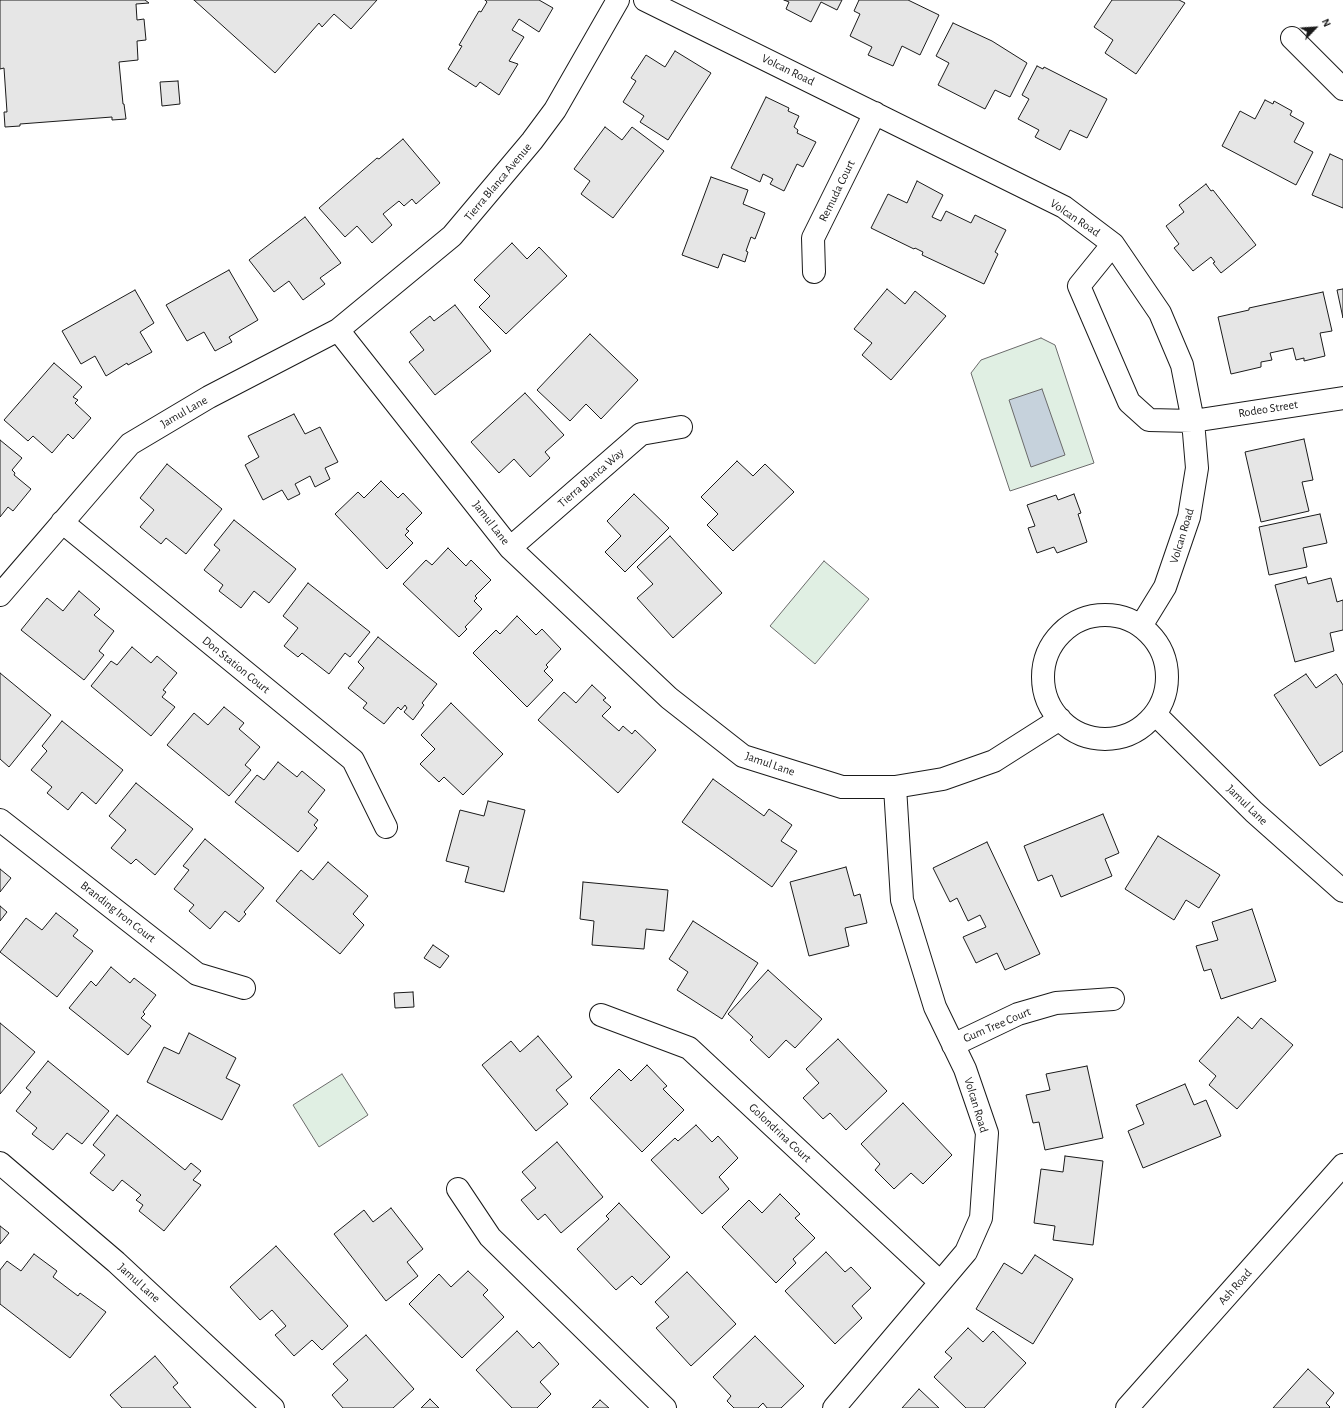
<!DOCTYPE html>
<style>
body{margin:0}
#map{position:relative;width:1343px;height:1408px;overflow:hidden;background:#fff;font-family:"Alegreya Sans",sans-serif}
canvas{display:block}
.north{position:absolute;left:1295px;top:8px;width:40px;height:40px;-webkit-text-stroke:3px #fff;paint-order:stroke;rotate:65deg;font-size:11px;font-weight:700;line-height:16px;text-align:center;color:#1a1a1a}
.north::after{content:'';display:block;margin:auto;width:14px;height:18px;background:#1a1a1a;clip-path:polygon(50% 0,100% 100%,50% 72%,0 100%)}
</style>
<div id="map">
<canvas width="1343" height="1408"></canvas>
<div class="north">N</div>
</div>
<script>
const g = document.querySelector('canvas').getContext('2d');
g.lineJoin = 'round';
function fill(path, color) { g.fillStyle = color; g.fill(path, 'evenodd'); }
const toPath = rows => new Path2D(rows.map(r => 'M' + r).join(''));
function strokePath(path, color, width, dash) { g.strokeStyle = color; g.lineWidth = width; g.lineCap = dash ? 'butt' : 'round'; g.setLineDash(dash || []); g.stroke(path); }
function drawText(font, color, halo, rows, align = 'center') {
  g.font = font + ' "Alegreya Sans",sans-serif'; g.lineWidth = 3; g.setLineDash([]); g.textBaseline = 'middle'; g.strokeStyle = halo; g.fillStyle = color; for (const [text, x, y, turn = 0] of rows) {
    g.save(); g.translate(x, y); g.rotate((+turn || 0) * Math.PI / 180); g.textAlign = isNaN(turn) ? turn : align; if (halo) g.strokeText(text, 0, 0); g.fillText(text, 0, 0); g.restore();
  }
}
const green = toPath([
 [1041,338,1055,345,1094,463,1010,491,971,373,981,360,1041,338],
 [824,561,869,599,815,664,770,626,824,561],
 [342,1074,368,1115,319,1147,293,1105,342,1074]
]);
fill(green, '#e0efe3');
strokePath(green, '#6a6a6a', 1);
const water = toPath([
 [1042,389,1065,455,1031,467,1009,400,1042,389]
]);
fill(water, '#c6d2dc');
strokePath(water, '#6a6a6a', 1);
const building = toPath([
 [0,0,145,0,149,3,136,4,137,20,144,19,146,40,137,41,138,60,119,62,123,104,124,104,126,119,112,120,112,117,20,124,20,126,5,127,4,112,7,112,4,68,0,69,0,0],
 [194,0,377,0,351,29,334,14,322,27,319,23,275,73,194,0],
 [485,0,539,0,553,8,539,32,519,19,512,30,524,37,509,61,518,64,499,95,480,82,476,87,448,69,462,46,459,45,479,11,481,12,487,2,485,0],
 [784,0,842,0,837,10,821,2,811,22,786,9,789,2,784,0],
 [859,0,908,0,939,15,920,55,902,46,893,66,868,55,872,47,850,36,860,14,854,11,859,0],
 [1112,0,1179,0,1185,3,1136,74,1105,53,1113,40,1094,27,1112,0],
 [953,23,992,41,1027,63,1010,97,995,90,985,109,938,85,949,63,936,56,953,23],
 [675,51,711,73,668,140,640,122,644,116,623,102,636,81,631,78,646,55,665,67,675,51],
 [1037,66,1043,69,1044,67,1107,99,1087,138,1070,130,1060,150,1035,137,1039,130,1018,119,1029,99,1022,95,1037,66],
 [178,81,180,104,162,106,160,82,178,81],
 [766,97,789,108,788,111,799,116,794,127,798,130,797,133,816,142,803,167,797,164,784,191,770,184,773,179,763,174,760,182,731,168,766,97],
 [1265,100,1273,104,1274,101,1292,111,1290,115,1304,123,1294,142,1313,152,1296,185,1222,146,1240,111,1255,119,1265,100],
 [605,127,622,140,632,127,664,151,613,218,581,194,590,181,574,169,605,127],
 [403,139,440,183,416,204,412,199,404,206,399,201,383,214,392,225,372,243,357,226,345,237,319,208,377,158,379,159,403,139],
 [1330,154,1343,160,1343,208,1312,195,1330,154],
 [711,177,748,190,743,204,765,213,755,239,751,237,746,251,748,252,745,262,723,254,718,268,682,255,711,177],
 [917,181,943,195,932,217,941,221,946,211,971,223,975,215,1006,230,995,252,998,254,984,284,922,255,923,252,915,248,914,249,871,228,888,194,907,203,917,181],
 [1206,184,1211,191,1213,190,1256,245,1221,273,1213,263,1215,262,1211,257,1193,271,1174,248,1179,244,1166,226,1184,212,1179,205,1206,184],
 [305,217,341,263,320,278,325,284,303,300,289,281,274,292,249,260,305,217],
 [512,243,527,259,539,247,567,276,506,334,479,307,490,296,474,280,512,243],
 [229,270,258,320,229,337,232,342,215,351,204,332,187,341,166,305,229,270],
 [887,289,905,304,915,291,946,316,891,380,862,355,872,343,854,329,887,289],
 [1343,289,1343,318,1337,290,1343,289],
 [135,290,154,323,140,332,152,352,128,365,127,363,106,376,95,356,81,364,62,331,135,290],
 [1323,292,1332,331,1320,333,1325,356,1304,361,1304,358,1296,360,1293,348,1270,353,1272,360,1261,362,1261,367,1231,374,1218,317,1249,310,1249,308,1323,292],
 [455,305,491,351,435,395,409,362,424,350,410,332,430,316,434,321,455,305],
 [590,334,638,380,601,419,586,404,570,421,537,390,590,334],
 [54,363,82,387,73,397,78,400,75,403,91,418,73,439,68,434,52,453,33,436,28,441,4,420,54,363],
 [525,393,564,435,545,452,550,458,530,477,514,459,499,473,471,442,525,393],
 [294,414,305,434,320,427,338,462,325,468,330,479,315,487,310,476,295,484,300,494,288,500,282,490,263,500,245,465,259,457,248,436,294,414],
 [1304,439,1313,480,1302,482,1309,511,1261,522,1245,452,1304,439],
 [0,440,22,458,12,470,15,473,14,475,31,489,13,511,8,507,0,517,0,440],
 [737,461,753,476,765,464,794,492,733,551,707,525,718,514,701,497,737,461],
 [167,464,222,509,186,554,166,538,161,544,140,527,154,510,140,498,167,464],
 [381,481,398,498,403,493,422,513,406,529,409,531,405,535,413,543,387,569,335,514,358,492,364,498,381,481],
 [634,494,669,528,625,572,605,552,621,536,607,521,634,494],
 [1074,494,1081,513,1078,514,1087,542,1057,553,1054,547,1037,553,1028,528,1035,526,1027,505,1056,495,1058,500,1074,494],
 [1320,514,1327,543,1303,548,1307,567,1269,575,1259,527,1320,514],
 [234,520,296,569,269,603,254,591,241,608,219,591,223,585,204,570,220,550,214,545,234,520],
 [670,536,722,593,673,638,637,598,653,584,637,567,670,536],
 [448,548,466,566,471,560,491,580,475,596,477,598,474,601,482,609,465,627,467,629,459,637,403,584,426,560,432,565,448,548],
 [1306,577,1308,584,1331,578,1337,602,1343,600,1343,630,1330,633,1334,651,1295,662,1275,585,1306,577],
 [308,583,370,632,350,657,345,653,329,674,302,653,298,657,284,646,298,628,283,616,308,583],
 [79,591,100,609,94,615,114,631,99,651,104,655,84,680,21,630,47,598,63,611,79,591],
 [517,616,536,635,542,629,561,649,546,665,548,667,544,671,553,680,527,707,473,653,496,630,500,634,517,616],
 [378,637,437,684,422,703,424,705,413,720,404,712,407,708,405,705,401,710,398,707,384,724,363,708,367,703,348,688,364,668,358,662,378,637],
 [132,647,151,663,157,656,177,673,163,690,166,692,162,697,175,707,151,736,91,686,111,661,117,665,132,647],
 [0,673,51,715,9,767,0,759,0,673],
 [1306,674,1316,688,1336,674,1343,685,1343,751,1320,766,1274,695,1306,674],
 [592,685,606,698,603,700,611,707,602,716,619,731,623,726,632,734,635,730,656,750,618,793,538,720,564,692,576,703,592,685],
 [451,703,503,754,463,795,444,777,439,782,420,764,435,749,421,735,451,703],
 [224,707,244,723,239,729,260,747,245,765,251,770,229,796,167,745,194,713,208,725,224,707],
 [62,721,123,770,96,804,82,792,68,810,47,793,52,787,31,770,47,751,42,746,62,721],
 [278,762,297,777,302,771,325,790,308,812,318,820,314,825,317,828,298,852,235,802,257,775,264,780,278,762],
 [713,779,764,816,769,809,792,825,781,841,797,851,772,887,682,822,713,779],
 [136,783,193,829,155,875,136,859,131,864,111,848,126,830,109,816,136,783],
 [488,801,525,810,504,892,465,882,469,867,446,861,460,810,484,816,488,801],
 [1103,814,1119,853,1105,859,1112,876,1061,897,1052,875,1038,881,1024,846,1103,814],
 [1158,836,1220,875,1199,908,1186,900,1174,920,1125,889,1158,836],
 [205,839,264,888,244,912,246,914,239,922,225,911,210,929,189,911,194,905,174,889,189,870,183,866,205,839],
 [987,842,1040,954,1005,970,997,953,976,963,963,937,986,927,980,915,968,921,957,898,950,902,933,868,987,842],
 [328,862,368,896,353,914,364,925,340,954,276,901,301,870,313,880,328,862],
 [846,867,854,896,860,894,867,923,845,928,849,946,809,956,790,882,846,867],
 [0,869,11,878,0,892,0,869],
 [583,882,668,890,664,931,646,929,644,949,592,945,594,921,580,919,583,882],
 [0,906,7,912,0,921,0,906],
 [1252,909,1276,981,1221,999,1211,969,1204,971,1196,946,1218,940,1212,922,1252,909],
 [56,913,78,930,73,936,93,951,57,997,0,952,26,918,42,930,56,913],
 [693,921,758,963,722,1019,677,990,688,972,669,959,693,921],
 [433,945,449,956,440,968,424,958,433,945],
 [111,967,130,983,134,978,156,995,143,1012,145,1014,141,1018,151,1026,128,1055,69,1008,91,981,96,986,111,967],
 [768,970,822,1019,795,1048,786,1040,769,1058,750,1040,753,1037,728,1014,768,970],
 [413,992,414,1007,395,1008,394,993,413,992],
 [1238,1017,1252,1029,1261,1018,1293,1045,1237,1109,1209,1085,1216,1076,1199,1061,1238,1017],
 [0,1023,35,1052,0,1094,0,1023],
 [189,1033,236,1058,226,1078,240,1085,222,1120,147,1082,164,1047,179,1054,189,1033],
 [538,1036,572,1077,556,1090,568,1104,536,1131,482,1065,511,1041,520,1052,538,1036],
 [838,1039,887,1091,846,1130,830,1113,823,1119,803,1098,819,1083,806,1069,838,1039],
 [48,1061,109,1111,82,1144,67,1133,53,1150,32,1134,37,1128,16,1111,31,1092,26,1088,48,1061],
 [647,1065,667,1086,663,1089,684,1110,642,1152,590,1098,619,1069,631,1081,647,1065],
 [1087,1066,1103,1138,1045,1150,1039,1122,1033,1123,1026,1095,1050,1090,1046,1074,1087,1066],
 [1185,1084,1194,1105,1206,1100,1221,1136,1143,1168,1128,1131,1144,1124,1136,1105,1185,1084],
 [903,1103,952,1155,923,1184,911,1173,894,1189,875,1170,880,1164,861,1144,903,1103],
 [117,1115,185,1170,191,1163,201,1171,193,1180,201,1185,164,1231,139,1211,143,1205,136,1200,141,1195,122,1180,113,1191,90,1173,105,1155,93,1145,117,1115],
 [696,1125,712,1142,718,1136,738,1158,719,1177,729,1189,702,1214,651,1160,675,1138,678,1141,696,1125],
 [557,1142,603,1197,561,1233,545,1214,538,1220,521,1200,536,1188,522,1172,557,1142],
 [1065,1156,1103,1161,1093,1245,1053,1240,1055,1226,1034,1223,1041,1169,1063,1172,1065,1156],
 [780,1194,800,1214,795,1218,815,1238,793,1259,796,1263,776,1283,722,1227,749,1200,762,1213,780,1194],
 [619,1203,670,1257,641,1285,632,1276,616,1290,577,1249,609,1219,606,1216,619,1203],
 [391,1208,423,1249,407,1262,418,1276,386,1301,334,1234,364,1210,373,1222,391,1208],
 [0,1226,9,1233,0,1244,0,1226],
 [276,1246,348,1326,322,1350,312,1340,294,1356,275,1335,286,1326,272,1310,260,1320,230,1287,276,1246],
 [826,1252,845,1272,851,1267,871,1288,852,1306,862,1318,835,1344,785,1291,826,1252],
 [34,1254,57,1271,53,1277,78,1296,80,1293,106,1312,70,1358,0,1304,0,1270,7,1261,21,1271,34,1254],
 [1035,1255,1073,1279,1033,1344,976,1309,1004,1263,1022,1274,1035,1255],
 [468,1271,488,1290,483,1295,504,1317,462,1358,409,1304,439,1274,451,1287,468,1271],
 [687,1272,736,1324,691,1366,656,1328,669,1317,655,1302,687,1272],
 [968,1328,983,1342,993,1331,1026,1363,984,1408,966,1408,934,1377,952,1358,945,1352,968,1328],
 [517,1331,533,1348,539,1342,559,1364,540,1382,551,1394,537,1408,512,1408,476,1370,517,1331],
 [366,1335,414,1389,393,1408,343,1408,332,1395,348,1380,333,1364,366,1335],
 [755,1336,804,1386,781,1408,767,1408,763,1403,758,1408,734,1408,727,1401,731,1396,713,1377,755,1336],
 [155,1356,178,1383,173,1387,191,1408,122,1408,110,1395,155,1356],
 [1308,1369,1334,1393,1326,1403,1330,1407,1329,1408,1273,1408,1308,1369],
 [919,1389,939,1408,902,1408,919,1389],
 [430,1399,439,1408,421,1408,430,1399],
 [600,1400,609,1408,592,1408,600,1400]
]);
fill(building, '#e6e6e6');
strokePath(building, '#1a1a1a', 1);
const minor = toPath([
 [645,0,1064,207,1113,244,1160,313,1182,365,1193,421,1197,468,1189,517,1165,587,1141,626],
 [1292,38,1343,89],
 [1113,244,1079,286,1129,402,1149,420,1193,421,1343,398],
 [814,272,813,238,875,113],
 [338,330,452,236,532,141,555,110,618,0],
 [62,522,353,760,386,827],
 [510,548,641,434,681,427],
 [0,595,130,444,209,397,338,330,510,548,669,698,743,756,842,787,895,787,943,779,994,761,1060,719],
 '1043 677a62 62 0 1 1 124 0a62 62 0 1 1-124 0Z',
 [1155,714,1254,812,1343,891],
 [0,820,197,974,244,988],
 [601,1015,689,1048,940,1282],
 [953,1045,1018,1014,1056,1003,1113,999],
 [0,1163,116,1262,273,1408],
 [458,1189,490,1237,665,1408],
 [834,1408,966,1252,981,1218,987,1133,965,1069,935,1007,902,900,895,787]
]);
const major = toPath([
 [1127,1408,1343,1165]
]);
strokePath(minor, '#1a1a1a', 24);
strokePath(major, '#1a1a1a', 24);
strokePath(minor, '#fff', 22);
strokePath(major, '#fff', 22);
drawText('12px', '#1a1a1a', '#fff', [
 ["Volcan Road",788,70,26],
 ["Tierra Blanca Avenue",498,182,-50],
 ["Remuda Court",837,191,-64],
 ["Volcan Road",1075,218,34],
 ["Rodeo Street",1268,409,-9],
 ["Jamul Lane",184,412,-30],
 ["Tierra Blanca Way",591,478,-41],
 ["Jamul Lane",491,523,52],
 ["Volcan Road",1182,536,-73],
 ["Don Station Court",236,665,39],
 ["Jamul Lane",770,764,19],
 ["Jamul Lane",1247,805,44],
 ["Branding Iron Court",118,912,38],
 ["Gum Tree Court",997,1025,-23],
 ["Volcan Road",976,1105,73],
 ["Golondrina Court",780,1133,43],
 ["Jamul Lane",139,1283,42],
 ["Ash Road",1235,1287,-48]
]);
</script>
